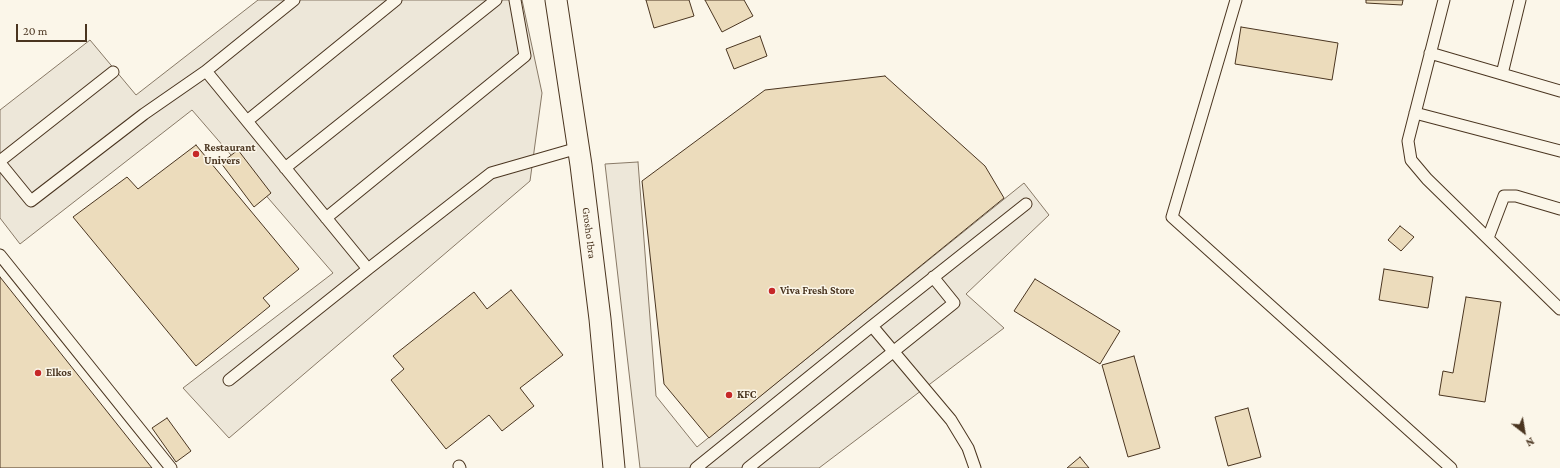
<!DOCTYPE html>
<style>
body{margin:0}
#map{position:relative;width:1560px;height:468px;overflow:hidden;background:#fbf6e9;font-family:"Crimson Pro",serif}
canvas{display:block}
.north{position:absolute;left:1504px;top:412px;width:40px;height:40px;-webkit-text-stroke:3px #fbf6e9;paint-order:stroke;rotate:149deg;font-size:11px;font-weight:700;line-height:16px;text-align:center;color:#4a3520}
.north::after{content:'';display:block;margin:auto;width:14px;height:18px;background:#4a3520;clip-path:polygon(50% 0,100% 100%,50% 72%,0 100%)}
.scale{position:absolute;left:16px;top:24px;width:71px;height:18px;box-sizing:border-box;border:2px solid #4a3520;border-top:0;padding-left:5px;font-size:12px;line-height:14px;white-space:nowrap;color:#4a3520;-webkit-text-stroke:3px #fbf6e9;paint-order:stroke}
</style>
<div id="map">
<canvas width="1560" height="468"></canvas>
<div class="north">N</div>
<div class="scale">20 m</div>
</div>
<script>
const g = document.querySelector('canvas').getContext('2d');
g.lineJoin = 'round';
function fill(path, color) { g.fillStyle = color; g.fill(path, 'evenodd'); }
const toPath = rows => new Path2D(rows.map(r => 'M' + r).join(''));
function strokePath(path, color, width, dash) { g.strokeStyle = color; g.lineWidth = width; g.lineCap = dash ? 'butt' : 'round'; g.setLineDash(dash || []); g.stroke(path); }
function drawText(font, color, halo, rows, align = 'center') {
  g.font = font + ' "Crimson Pro",serif'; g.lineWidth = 3; g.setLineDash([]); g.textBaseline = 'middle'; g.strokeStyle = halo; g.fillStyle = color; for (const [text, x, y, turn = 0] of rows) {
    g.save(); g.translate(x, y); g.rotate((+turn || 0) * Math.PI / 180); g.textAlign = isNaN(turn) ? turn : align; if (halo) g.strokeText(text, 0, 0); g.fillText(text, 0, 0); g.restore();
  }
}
const parking = toPath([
 [258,0,522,0,542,93,530,181,229,438,183,388,333,273,192,110,20,244,0,218,0,110,90,40,136,95,258,0],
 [638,162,656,396,697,447,1024,183,1049,215,966,294,1004,328,819,468,640,468,605,164,638,162]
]);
fill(parking, '#ede7d9');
strokePath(parking, '#887966', 1);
const building = toPath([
 [646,0,689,0,694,16,654,28,646,0],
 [705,0,744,0,753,16,722,32,705,0],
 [1366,0,1403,0,1402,5,1366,3,1366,0],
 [1241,27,1338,43,1332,80,1235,64,1241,27],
 [760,36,767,56,734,69,726,49,760,36],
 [885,76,985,166,1004,198,709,438,664,384,642,181,765,90,885,76],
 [196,145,299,269,263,298,270,306,196,366,73,217,127,177,138,189,196,145],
 [238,150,271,193,254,207,221,163,238,150],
 [1400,226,1414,237,1401,251,1388,240,1400,226],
 [1384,269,1433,277,1428,308,1379,300,1384,269],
 [0,277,152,468,0,468,0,277],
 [1035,279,1120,331,1100,364,1014,311,1035,279],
 [511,290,563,355,520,388,534,406,502,431,489,415,446,449,391,380,404,369,393,356,474,292,487,309,511,290],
 [1466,297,1501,302,1485,402,1439,395,1443,371,1453,373,1466,297],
 [1134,356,1160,448,1128,457,1102,365,1134,356],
 [1248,408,1261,457,1228,466,1215,417,1248,408],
 [167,418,191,451,176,462,152,428,167,418],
 [1080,457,1089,468,1067,468,1080,457]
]);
fill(building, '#ecdcbc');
strokePath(building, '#4a3520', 1);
const lane = toPath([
 [1236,0,1172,217,1451,468],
 [1444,0,1408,141,1411,160,1427,179,1560,309],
 [1430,53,1560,91],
 [206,71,294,0],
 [1502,74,1520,0],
 [1415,113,1560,151],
 [247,121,396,0],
 [0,161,113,72],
 [0,163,31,201,144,114,206,71,368,269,491,173,578,148],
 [285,168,496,0],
 [326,218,525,56,515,0],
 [1488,238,1504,196,1516,196,1560,209],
 [0,255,171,468],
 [872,326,1026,204],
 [229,380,368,269],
 [459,466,460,468],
 [696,468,872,326,951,420,968,448,975,468],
 [748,468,954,303,933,277]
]);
const street = toPath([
 [556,0,581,165,600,319,614,468]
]);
strokePath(lane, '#4a3520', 13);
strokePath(street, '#4a3520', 23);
strokePath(lane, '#fbf6e9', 11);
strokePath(street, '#fbf6e9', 21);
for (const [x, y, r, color] of [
 [196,154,4,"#c62828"],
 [772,291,4,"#c62828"],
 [38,373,4,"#c62828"],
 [729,395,4,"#c62828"]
]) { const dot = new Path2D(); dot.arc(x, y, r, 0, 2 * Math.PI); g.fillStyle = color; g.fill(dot); strokePath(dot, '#fbf6e9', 1.5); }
drawText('bold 11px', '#4a3520', '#fbf6e9', [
 ["Restaurant",204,148],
 ["Univers",204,161],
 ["Viva Fresh Store",780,291],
 ["Elkos",46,373],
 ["KFC",737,395]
], 'left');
drawText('11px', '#4a3520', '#fbf6e9', [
 ["Grosho Ibra",589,233,83]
]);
</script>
